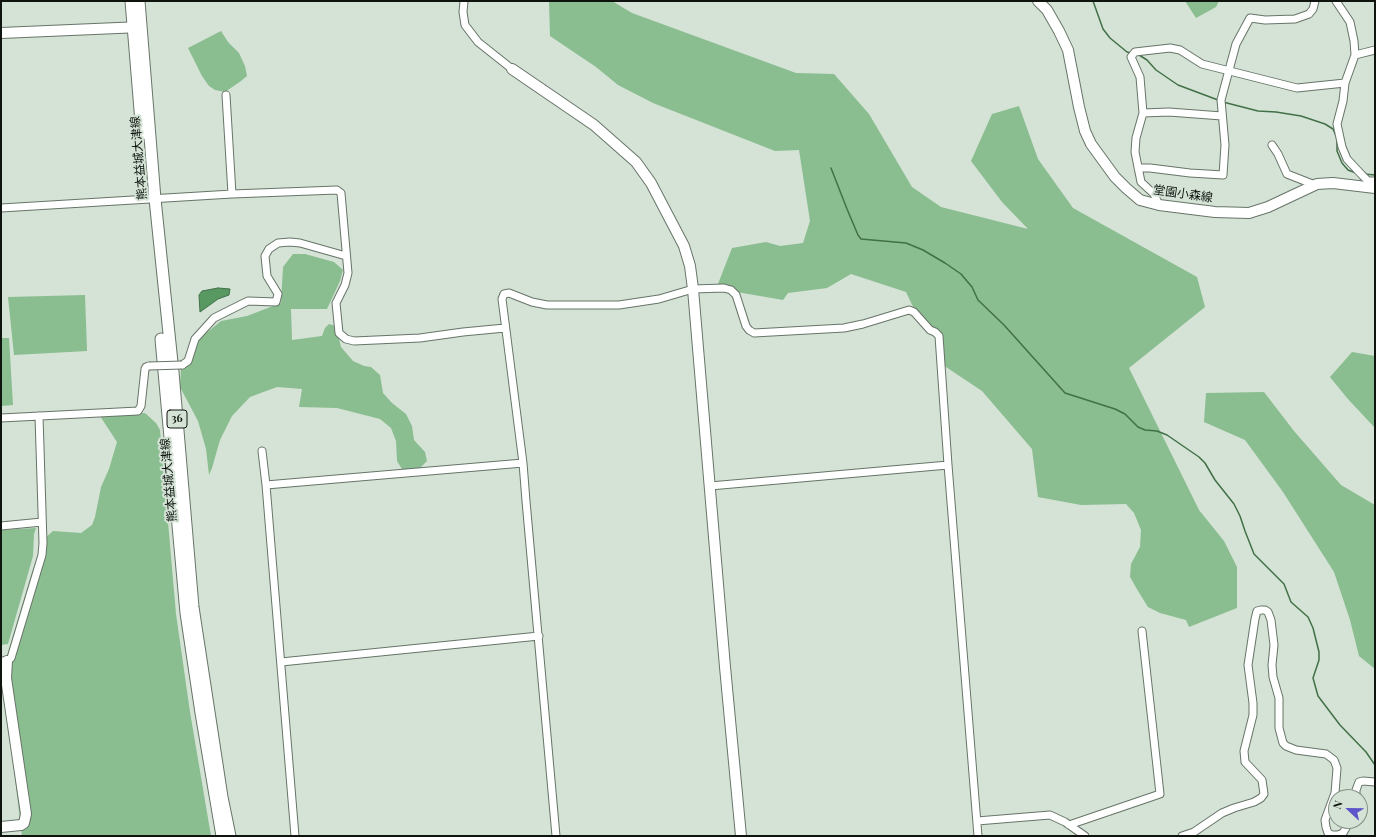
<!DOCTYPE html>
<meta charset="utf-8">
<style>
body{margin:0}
#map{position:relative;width:1376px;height:837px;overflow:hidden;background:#d4e3d5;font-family:"Playfair Display",serif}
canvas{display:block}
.frame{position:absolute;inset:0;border:2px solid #0f140f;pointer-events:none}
.north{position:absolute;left:1328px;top:789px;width:40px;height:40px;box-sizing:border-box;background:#d4e3d5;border:1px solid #859086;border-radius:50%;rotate:292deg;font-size:11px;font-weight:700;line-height:16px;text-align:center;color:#0f140f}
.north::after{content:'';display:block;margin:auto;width:14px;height:18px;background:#5d53cb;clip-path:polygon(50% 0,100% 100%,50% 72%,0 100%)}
</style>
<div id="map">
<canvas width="1376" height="837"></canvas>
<div class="frame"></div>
<div class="north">N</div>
</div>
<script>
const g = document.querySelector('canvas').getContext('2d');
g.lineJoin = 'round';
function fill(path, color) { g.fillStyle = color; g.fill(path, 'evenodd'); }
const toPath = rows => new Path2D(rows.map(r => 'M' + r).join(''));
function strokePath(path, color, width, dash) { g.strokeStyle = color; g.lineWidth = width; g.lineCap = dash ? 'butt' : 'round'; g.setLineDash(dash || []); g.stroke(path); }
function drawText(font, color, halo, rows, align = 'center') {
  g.font = font + ' "Playfair Display","Noto Sans JP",serif'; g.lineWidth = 4; g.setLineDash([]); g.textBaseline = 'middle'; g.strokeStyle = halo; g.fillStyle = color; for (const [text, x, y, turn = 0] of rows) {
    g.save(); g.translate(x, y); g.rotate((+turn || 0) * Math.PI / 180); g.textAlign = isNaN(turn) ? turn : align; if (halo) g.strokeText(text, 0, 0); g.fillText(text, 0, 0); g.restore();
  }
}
fill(toPath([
 [549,1,612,1,632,13,796,73,834,74,869,114,912,187,941,207,1028,229,1002,202,971,161,992,114,1019,106,1038,159,1073,208,1197,277,1205,307,1129,368,1199,510,1224,541,1237,567,1237,608,1189,627,1186,620,1160,613,1148,607,1138,591,1130,577,1131,564,1140,547,1141,530,1134,513,1126,504,1081,505,1038,497,1032,449,982,391,943,365,936,331,915,311,906,292,851,274,827,288,788,293,783,300,737,292,727,286,718,284,732,248,766,242,780,246,803,243,810,221,799,150,775,151,653,103,618,85,596,67,550,36],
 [1185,1,1219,1,1216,7,1196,18],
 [221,31,228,42,239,53,245,66,247,76,241,81,225,92,215,90,209,86,202,76,188,48],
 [293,254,305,254,334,262,343,270,340,281,327,309,291,309,292,340,322,336,325,328,329,324,336,326,341,347,353,361,364,366,371,367,380,375,383,393,392,403,406,414,412,426,414,440,425,452,427,461,419,469,402,469,397,461,396,441,391,428,380,419,337,408,299,407,302,389,277,387,250,397,232,416,220,440,212,468,209,475,206,449,198,421,180,387,181,369,189,365,200,338,221,321,247,316,281,303,283,267],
 [85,295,87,351,14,355,8,297],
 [1,338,9,338,13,405,1,406],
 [1352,352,1375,356,1375,428,1347,398,1330,377],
 [1264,392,1294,431,1341,485,1375,505,1375,669,1359,656,1350,620,1334,572,1283,492,1245,440,1204,422,1206,393],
 [145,413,156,423,160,430,176,614,190,712,211,836,22,836,2,672,32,572,44,539,53,531,81,533,92,525,95,517,101,487,109,469,117,442,100,416],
 [36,528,34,534,33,556,8,644,1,645,1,530]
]), '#8abd8f');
const water = toPath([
 [218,288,230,289,229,295,218,299,200,312,199,295,202,291,218,288]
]);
fill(water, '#589861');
strokePath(water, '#427048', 1);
strokePath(toPath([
 [1093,1,1103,29,1110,38,1127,52,1131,53],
 [1139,55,1147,60,1156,70,1178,85,1218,100],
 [1223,102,1258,111,1276,112,1301,116,1325,124,1333,129,1337,138,1337,151,1342,163,1348,170,1356,173],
 [831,168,847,209,858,235,861,239,906,243,923,250,945,263,961,274,972,287,978,300,1004,325,1065,393,1115,409,1125,414,1138,427,1145,430,1157,431,1167,435,1199,457,1205,463,1215,480,1234,504,1240,516,1245,531,1254,554,1284,584,1291,602,1308,617,1313,628,1319,652,1319,660,1313,678,1318,696,1340,725,1366,752,1375,765],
 [1364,174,1375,175]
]), '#427048', 1.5);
const street = toPath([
 [464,1,463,12,465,25,478,42,512,69],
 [1336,1,1350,22,1354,41,1355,55,1345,83,1343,101,1337,124,1342,147,1347,159,1362,175,1368,181,1375,181],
 [1355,55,1375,50],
 [226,95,232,194],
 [1143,113,1169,112,1222,116],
 [1272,145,1278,154,1287,174,1315,185],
 [1138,168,1150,168,1190,173,1223,175,1225,145,1221,100,1236,44,1250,18,1265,20,1295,19,1309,14,1313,9,1315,1],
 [1159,205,1154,194,1141,182,1135,152,1136,138,1143,113,1140,77,1131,57,1135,52,1170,48,1180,50,1202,64,1297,88,1345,83],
 [1,208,232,194,337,190,341,193,348,273,345,285,336,303,339,333,346,339,354,341,420,338,463,332,505,328],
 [182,365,188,361,195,339,214,318,248,301,276,302,278,294,267,276,265,256,269,249,278,243,290,242,300,243,346,256],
 [1,418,138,411,141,406,145,369,146,367,149,366],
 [262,451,266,485,295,836],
 [266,485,523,463],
 [710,486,948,465],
 [1,526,42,522],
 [1,661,7,661,11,658,42,555,43,543,39,416],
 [281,662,539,636],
 [1356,797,1356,790,1359,782,1363,781,1375,782],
 [977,821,1050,815,1065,822,1085,836],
 [1069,825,1160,794,1142,631],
 [556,836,526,501,523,463,502,299,504,294,509,293,532,302,547,305,619,305,659,299,693,289,724,288,731,290,736,295,746,326,749,330,754,333,844,328,863,324,909,310,914,312,930,330,935,332,939,336,948,465,978,836],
 [1182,836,1194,832,1222,813,1234,808,1254,802,1261,798,1264,794,1262,780,1245,762,1244,751,1253,715,1253,703,1248,665,1255,619,1257,611,1261,610,1265,610,1268,612,1271,620,1274,645,1272,665,1273,677,1279,698,1279,728,1283,743,1286,746,1296,750,1326,754,1334,760,1337,768,1335,793,1325,820,1326,827,1328,833,1332,835,1338,835,1343,833,1350,821]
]);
const secondary = toPath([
 [1038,1,1047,10,1059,31,1068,50,1079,107,1085,131,1091,144,1115,177,1126,188,1140,200,1159,205,1215,212,1249,213,1268,207,1317,184,1333,183,1375,188],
 [1,33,141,27],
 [512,69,594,125,636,162,651,183,684,246,690,266,693,289,725,667,741,836],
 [1,827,21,825,24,823,26,814,6,678,7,661]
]);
const primary = toPath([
 [131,1,142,134],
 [139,1,155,199,173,372,193,607,222,797,230,836],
 [161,339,186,613,201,713,222,836]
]);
strokePath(street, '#677468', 9);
strokePath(secondary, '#677468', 12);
strokePath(primary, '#677468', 13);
strokePath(street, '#fff', 7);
strokePath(secondary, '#fff', 10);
strokePath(primary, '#fff', 11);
const streetBridge = toPath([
 [149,366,182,365]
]);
strokePath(streetBridge, '#677468', 9, []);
strokePath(streetBridge, '#fff', 7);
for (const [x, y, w] of [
 [177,419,20]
]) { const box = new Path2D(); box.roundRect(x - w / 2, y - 9, w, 18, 3); g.fillStyle = '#d4e3d5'; g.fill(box); strokePath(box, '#0f140f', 1); }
drawText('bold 11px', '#0f140f', null, [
 ["36",177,419]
]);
drawText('12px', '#0f140f', '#d4e3d5', [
 ["熊本益城大津線",139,158,-95],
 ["堂園小森線",1183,194,8],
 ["熊本益城大津線",169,480,-95]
]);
</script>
